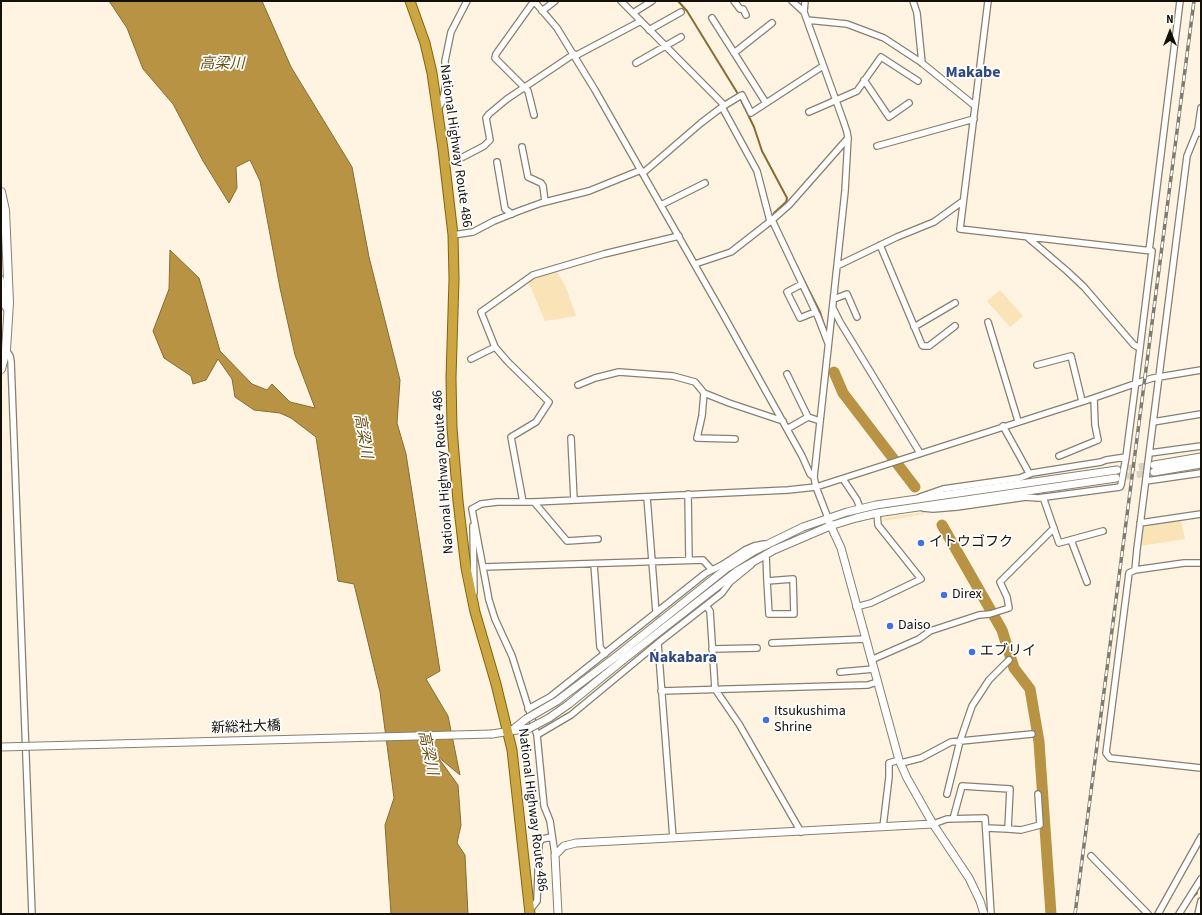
<!DOCTYPE html>
<meta charset="utf-8">
<style>
body{margin:0}
#map{position:relative;width:1202px;height:915px;overflow:hidden;background:#fef4e1;font-family:"Source Sans 3",sans-serif}
canvas{display:block}
.frame{position:absolute;inset:0;border:2px solid #131009;pointer-events:none}
.north{position:absolute;left:1150px;top:12px;width:40px;height:40px;-webkit-text-stroke:3px #fff;paint-order:stroke;rotate:0deg;font-size:11px;font-weight:700;line-height:16px;text-align:center;color:#131009}
.north::after{content:'';display:block;margin:auto;width:14px;height:18px;background:#131009;clip-path:polygon(50% 0,100% 100%,50% 72%,0 100%)}
</style>
<div id="map">
<canvas width="1202" height="915"></canvas>
<div class="frame"></div>
<div class="north">N</div>
</div>
<script>
const g = document.querySelector('canvas').getContext('2d');
g.lineJoin = 'round';
function fill(path, color) { g.fillStyle = color; g.fill(path, 'evenodd'); }
const toPath = rows => new Path2D(rows.map(r => 'M' + r).join(''));
function strokePath(path, color, width, dash) { g.strokeStyle = color; g.lineWidth = width; g.lineCap = dash ? 'butt' : 'round'; g.setLineDash(dash || []); g.stroke(path); }
function drawText(font, color, halo, rows, align = 'center') {
  g.font = font + ' "Source Sans 3","Noto Sans JP",sans-serif'; g.lineWidth = 3.5; g.setLineDash([]); g.textBaseline = 'middle'; g.strokeStyle = halo; g.fillStyle = color; for (const [text, x, y, turn = 0] of rows) {
    g.save(); g.translate(x, y); g.rotate((+turn || 0) * Math.PI / 180); g.textAlign = isNaN(turn) ? turn : align; if (halo) g.strokeText(text, 0, 0); g.fillText(text, 0, 0); g.restore();
  }
}
fill(toPath([
 [555,269,566,287,576,316,545,321,528,281,535,276],
 [1000,290,1023,316,1010,327,987,301],
 [924,512,925,514,884,521,883,518],
 [1181,520,1185,539,1140,546,1143,527]
]), '#fae4b7');
const water = toPath([
 [109,1,262,1,291,67,352,167,369,257,400,380,397,423,406,454,440,671,426,679,448,716,460,775,437,756,458,785,461,825,457,843,465,855,468,914,391,914,385,825,394,798,380,692,354,584,338,581,316,437,291,418,280,413,254,410,235,397,232,379,218,359,206,380,193,384,191,376,164,358,153,331,169,289,170,250,199,278,220,351,252,384,267,390,272,384,290,402,315,408,295,355,280,288,260,181,250,160,236,167,237,188,229,203,203,161,173,104,143,69,127,28,109,1]
]);
fill(water, '#b89343');
strokePath(water, '#866c32', 1);
strokePath(toPath([
 [678,1,687,11,738,94,754,127,762,151,787,198,786,202,774,213,773,216],
 [790,253,820,312,825,328],
 [1193,897,1197,893],
 [1163,911,1175,888]
]), '#866c32', 2);
strokePath(toPath([
 [834,372,843,393,915,487],
 [942,525,1002,630,1014,668,1030,689,1039,742,1051,914]
]), '#b89343', 11);
strokePath(toPath([
 [656,613,658,643]
]), '#dbd2c1', 5.5, [5.5, 3]);
strokePath(toPath([
 [1118,470,1153,465],
 [1116,478,1154,472]
]), '#dbd2c1', 7, [7, 3.5]);
const pedestrian = toPath([
 [1200,134,1201,134]
]);
const minor = toPath([
 [534,1,557,28,595,90,724,316,802,456,810,474,814,477],
 [534,1,496,54,495,58,528,91,534,115],
 [621,1,724,105],
 [734,1,740,9,743,9,746,15],
 [792,1,804,12],
 [805,1,804,12,843,120,847,132,848,138,845,191,837,266,814,477,816,487,828,518],
 [913,1,917,13,922,63],
 [542,11,555,1],
 [633,13,652,1],
 [712,18,766,103],
 [807,20,847,24,884,38,922,63,975,106],
 [649,30,681,12],
 [734,53,772,23],
 [575,56,641,21],
 [636,63,681,37],
 [864,80,889,117,909,103],
 [722,107,757,171,770,221],
 [438,108,441,104,444,94,446,83,445,61,451,32,467,1],
 [1201,108,1198,129,1187,156,1137,549,1135,570,1184,563,1201,563],
 [809,112,857,91,881,57,918,81],
 [877,146,974,119],
 [522,147,528,177,541,183,543,186,545,202],
 [463,157,484,146,490,140,486,118,489,114,507,99,574,54],
 [497,162,505,209,512,214],
 [643,173,701,123,722,107,740,96,742,95,751,113,823,66],
 [661,205,705,183],
 [772,220,818,317,828,343],
 [453,235,473,232,494,221,519,211,541,203,589,191,641,170],
 [1027,237,1067,271,1084,287,1134,345,1140,348],
 [880,245,922,345,923,346,929,346,955,326],
 [1149,251,1180,1],
 [695,264,731,252,772,220,789,205,848,138],
 [837,266,897,237,934,222,963,201],
 [1,279,4,305,9,313],
 [802,284,787,292,800,318,815,312],
 [834,299,847,294,857,317],
 [833,308,840,322,920,453],
 [988,322,1018,421],
 [914,327,955,303],
 [6,350,10,356,11,361,32,914],
 [471,359,495,347],
 [1037,365,1071,356,1082,401],
 [787,374,808,417],
 [578,385,595,378,619,372,673,376,695,382,704,393,729,403,783,421],
 [704,393,702,416,697,438,735,439],
 [1153,422,1201,414],
 [1003,426,1029,473],
 [787,429,808,417,820,421],
 [571,438,574,500],
 [1150,453,1201,446],
 [1059,456,1098,440,1095,425,1094,398],
 [843,479,857,500,860,508],
 [1146,481,1201,473],
 [688,494,689,560],
 [647,497,656,613],
 [920,497,943,489,1020,478,1032,473,1101,462,1106,460,1126,457],
 [1043,497,1059,543,1103,531],
 [523,502,511,437,536,422,549,402,508,362,495,347,481,312,533,275,604,254,679,236],
 [534,502,567,541,598,539],
 [923,508,933,509,957,507,1026,497,1038,498,1120,487,1121,485,1126,457,1136,380,1152,251,960,229,988,1],
 [472,509,481,504,497,502,534,502,788,490,816,487,1094,398,1140,382,1153,378,1201,370],
 [472,509,489,600,495,619,512,656,537,735,544,806,550,821,555,855],
 [1140,523,1201,514],
 [473,526,474,593],
 [1071,540,1087,582],
 [766,554,767,581,769,614,794,614,793,579,767,581],
 [594,564,600,647,605,654],
 [483,567,703,560,712,570],
 [1135,570,1129,573,1106,753,1110,758,1201,768],
 [706,606,710,611,715,689,739,724,801,832],
 [856,607,871,603,921,579,878,525,877,513],
 [658,643,673,838],
 [772,643,865,639],
 [712,649,757,648],
 [871,660,919,639,930,631,979,615,990,614,1009,608,1007,597,1000,582,1054,528],
 [840,672,874,669],
 [661,691,868,685,877,682],
 [528,709,550,697,706,573,722,565,745,550,754,546,764,544],
 [537,735,571,715,658,643,722,593,730,582,751,565],
 [901,763,921,758,951,742,1032,734],
 [947,794,960,741,972,706,989,680,1009,660],
 [953,819,962,786,1010,789,1008,829,986,828],
 [933,824,947,819,985,818,991,914],
 [883,827,889,777,889,763,899,760],
 [1008,829,1021,830,1040,825,1038,794],
 [1091,856,1148,914],
 [530,910,537,901,539,843,542,839,552,837],
 [1158,914,1201,837],
 [1179,914,1201,879],
 [1198,914,1201,901]
]);
const tertiary = toPath([
 [1154,465,1201,457],
 [1154,472,1201,464],
 [829,522,841,548,899,760,907,778,933,824,969,878,980,901,984,914],
 [618,655,727,568,754,551,803,527,847,512,876,505,1117,470],
 [623,660,737,571,774,550,830,526,856,518,877,513,1116,478],
 [511,731,526,719],
 [492,734,530,728],
 [558,914,555,855,564,846,576,843,933,824]
]);
const secondary = toPath([
 [1,192,5,210,9,302,6,350,1,369]
]);
const trunk = toPath([
 [410,1,425,43,432,73,443,149,453,235,454,279,451,378,452,428,458,501,466,568,475,612,496,684,512,750,530,914]
]);
strokePath(pedestrian, '#887f6e', 6);
strokePath(minor, '#887f6e', 8);
strokePath(tertiary, '#887f6e', 9);
strokePath(secondary, '#887f6e', 10);
strokePath(trunk, '#83630f', 11);
strokePath(pedestrian, '#fff', 4);
strokePath(minor, '#fff', 5.5);
strokePath(tertiary, '#fff', 7);
strokePath(secondary, '#fff', 8);
strokePath(trunk, '#cca642', 9);
const rail = toPath([
 [1075,914,1194,1]
]);
strokePath(rail, '#817b6e', 3.5);
strokePath(rail, '#fff', 2, [6]);
const tertiaryBridge = toPath([
 [526,719,557,701,618,655],
 [530,728,549,718,569,704,623,660],
 [1,747,492,734]
]);
strokePath(tertiaryBridge, '#887f6e', 9, []);
strokePath(tertiaryBridge, '#fff', 7);
for (const [x, y, r, color] of [
 [921,543,4,"#4171e2"],
 [944,595,4,"#4171e2"],
 [890,626,4,"#4171e2"],
 [972,652,4,"#4171e2"],
 [766,720,4,"#4171e2"]
]) { const dot = new Path2D(); dot.arc(x, y, r, 0, 2 * Math.PI); g.fillStyle = color; g.fill(dot); strokePath(dot, '#fff', 1.5); }
drawText('14px', '#131009', '#fff', [
 ["National Highway Route 486",455,146,82],
 ["National Highway Route 486",444,472,-94],
 ["新総社大橋",246,728,-2],
 ["National Highway Route 486",532,810,83]
]);
drawText('14px', '#131009', '#fff', [
 ["イトウゴフク",929,543],
 ["Direx",952,595],
 ["Daiso",898,626],
 ["エブリイ",980,652],
 ["Itsukushima",774,712],
 ["Shrine",774,728]
], 'left');
drawText('italic 15px', '#6a5013', '#fff', [
 ["高梁川",222,65],
 ["高梁川",362,436,80],
 ["高梁川",427,753,78]
]);
drawText('bold 16px', '#2d477f', '#fff', [
 ["Makabe",973,73],
 ["Nakabara",683,658]
]);
</script>
